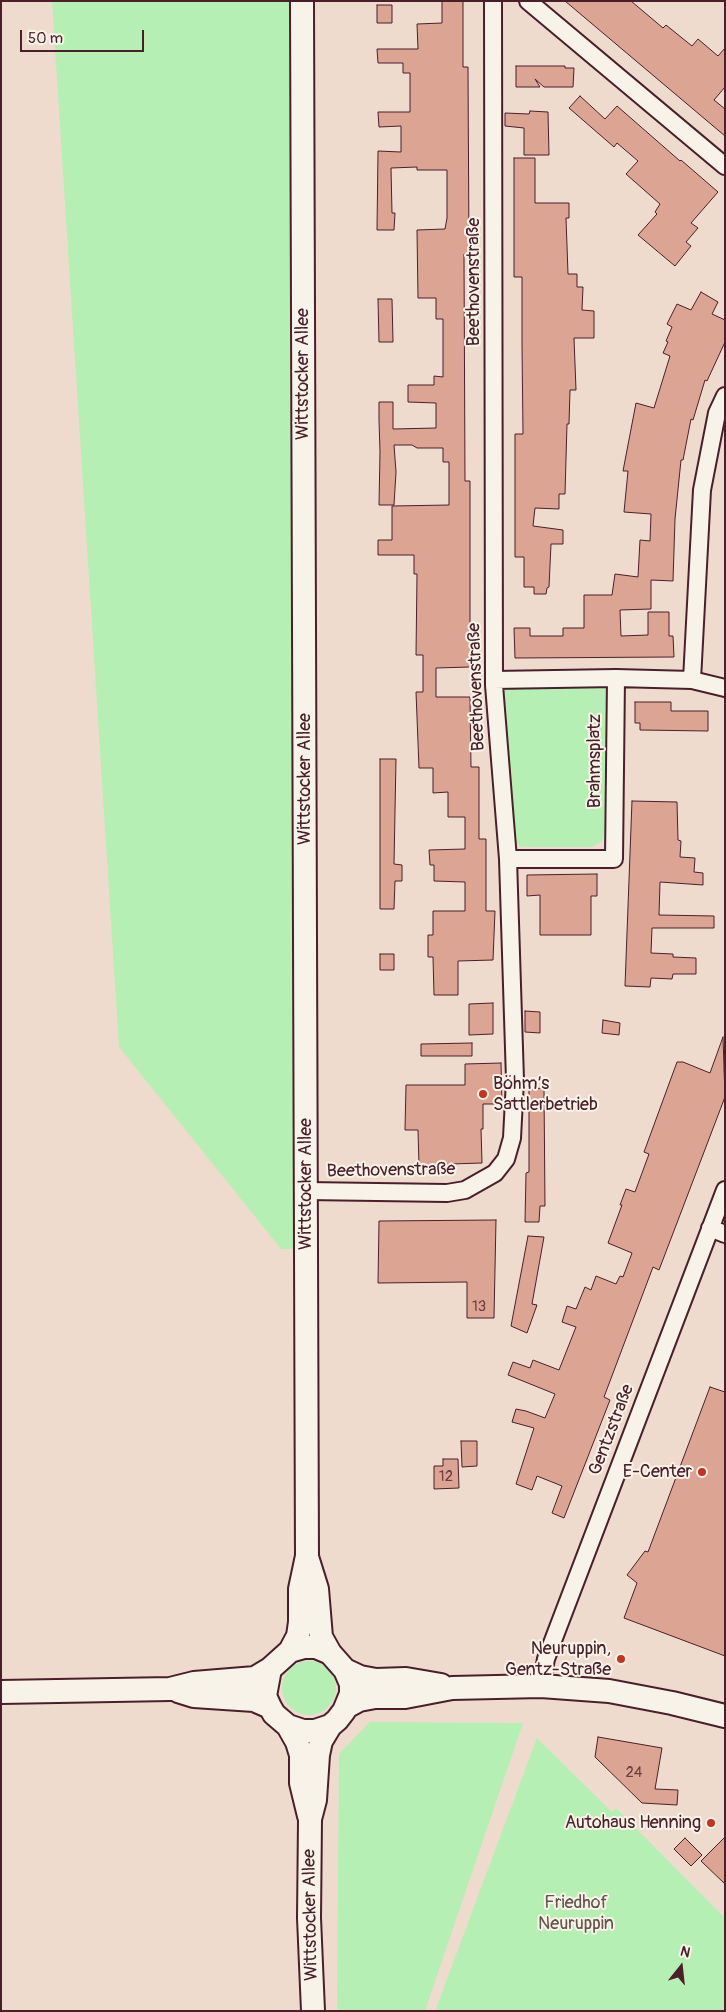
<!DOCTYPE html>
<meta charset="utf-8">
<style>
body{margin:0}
#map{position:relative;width:726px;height:2012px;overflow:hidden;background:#efdbce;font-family:Pangolin,sans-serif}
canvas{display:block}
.frame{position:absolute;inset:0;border:2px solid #4a1f2b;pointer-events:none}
.north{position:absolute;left:656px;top:1942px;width:50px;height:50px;-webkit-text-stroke:4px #f7f3e8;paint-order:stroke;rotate:16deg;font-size:14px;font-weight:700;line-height:20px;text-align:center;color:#4a1f2b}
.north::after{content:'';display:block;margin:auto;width:18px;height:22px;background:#4a1f2b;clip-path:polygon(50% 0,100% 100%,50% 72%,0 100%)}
.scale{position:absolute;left:20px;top:30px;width:124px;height:22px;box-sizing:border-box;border:2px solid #4a1f2b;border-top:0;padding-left:6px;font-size:15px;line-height:18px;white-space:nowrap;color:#4a1f2b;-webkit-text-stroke:4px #f7f3e8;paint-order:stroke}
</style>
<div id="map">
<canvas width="726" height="2012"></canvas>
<div class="frame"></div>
<div class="north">N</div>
<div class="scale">50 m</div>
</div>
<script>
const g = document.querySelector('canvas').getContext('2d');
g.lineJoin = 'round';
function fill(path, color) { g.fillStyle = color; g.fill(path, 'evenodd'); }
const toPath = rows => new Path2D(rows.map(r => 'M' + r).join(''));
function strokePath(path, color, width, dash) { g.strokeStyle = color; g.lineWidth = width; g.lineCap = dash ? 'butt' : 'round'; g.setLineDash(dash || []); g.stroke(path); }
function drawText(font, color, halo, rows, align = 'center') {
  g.font = font + ' Pangolin,sans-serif'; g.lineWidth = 4; g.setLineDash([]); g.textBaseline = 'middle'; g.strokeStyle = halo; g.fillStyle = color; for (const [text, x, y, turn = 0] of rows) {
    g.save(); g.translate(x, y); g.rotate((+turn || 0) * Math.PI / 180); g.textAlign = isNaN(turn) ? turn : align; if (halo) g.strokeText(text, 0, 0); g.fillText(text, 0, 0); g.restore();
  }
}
fill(toPath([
 [52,1,294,1,298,1249,281,1249,119,1047],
 [596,684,605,686,609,694,607,830,602,841,592,847,522,847,517,844,513,839,501,694,504,688],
 '282 1688a27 27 0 1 1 54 0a27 27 0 1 1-54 0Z',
 [370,1722,523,1723,425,2011,337,2011,339,1754],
 [537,1738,612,1812,616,1808,725,1918,725,2011,435,2011]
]), '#b5efb3');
const building = toPath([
 [442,1,463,1,463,67,468,67,469,254,464,254,465,481,470,481,470,667,436,668,436,697,470,697,471,767,479,767,479,839,486,839,486,911,495,911,493,960,458,961,458,995,434,995,433,957,428,957,428,935,433,935,433,911,465,911,465,882,434,881,434,865,430,865,429,850,465,849,465,817,448,817,448,792,433,793,433,768,419,768,416,692,423,692,423,655,416,655,417,574,414,574,414,555,378,555,378,540,392,540,392,506,449,505,449,462,443,462,443,448,417,448,412,445,394,445,396,472,394,505,379,505,380,452,379,420,379,402,393,402,393,429,436,428,436,403,408,402,408,385,434,385,434,376,443,377,443,319,436,319,436,298,418,298,417,230,445,229,447,218,447,170,417,170,417,167,391,168,392,213,395,213,394,230,377,230,378,151,401,152,401,126,379,127,378,112,410,112,410,73,403,73,403,63,378,63,377,49,418,49,417,24,442,23,442,1],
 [565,1,631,1,663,28,666,25,692,46,698,39,718,56,725,48,725,87,714,100,725,109,725,136,565,1],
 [377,5,392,5,392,23,377,23,377,5],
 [516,66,565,66,565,68,574,68,573,87,544,87,535,79,540,87,516,87,516,66],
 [580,96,605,119,617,106,680,161,681,160,718,192,691,223,698,228,686,242,691,246,675,266,638,235,657,214,655,212,660,204,626,174,638,161,617,143,614,147,569,108,580,96],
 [530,111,548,112,549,155,524,155,524,128,505,126,505,113,529,114,530,111],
 [514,158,535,158,535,203,569,203,569,218,566,218,568,274,577,274,577,287,583,287,582,310,594,311,594,338,574,338,576,390,570,390,569,424,567,424,565,494,559,494,559,509,535,508,533,526,563,530,563,544,551,544,549,587,547,588,546,594,534,594,534,587,524,587,524,557,515,557,515,434,523,434,522,346,522,277,514,277,514,158],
 [701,292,718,302,712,314,725,320,725,342,707,381,705,380,693,420,691,419,683,460,681,460,675,519,673,581,651,580,651,609,620,610,621,636,648,635,648,612,669,612,669,636,673,636,674,657,515,658,514,628,530,628,530,636,563,636,563,628,584,628,584,595,612,595,615,574,638,577,640,540,650,541,651,514,624,512,628,471,623,471,636,403,654,408,670,356,663,353,668,342,666,341,672,327,667,324,677,304,691,310,701,292],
 [378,299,392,299,393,342,379,342,378,299],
 [635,702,671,702,671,711,708,711,708,731,640,730,640,723,635,723,635,702],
 [380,759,396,759,394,864,402,865,402,881,395,881,394,909,380,909,380,759],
 [632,801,677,802,678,840,681,841,680,857,695,858,694,872,703,873,703,885,660,882,659,915,714,916,714,928,652,928,651,953,673,954,673,957,696,958,696,974,673,974,672,979,651,978,650,987,625,986,632,801],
 [597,874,597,896,591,896,591,935,540,935,540,895,527,896,527,875,597,874],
 [380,954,394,954,394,970,380,970,380,954],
 [493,1003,493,1034,469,1035,469,1004,493,1003],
 [525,1011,540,1012,540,1033,525,1032,525,1011],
 [603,1020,620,1023,619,1035,602,1033,603,1020],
 [723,1037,725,1097,659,1270,653,1267,604,1397,610,1400,564,1518,552,1513,562,1486,537,1476,532,1490,516,1484,534,1428,512,1422,516,1409,526,1411,545,1418,555,1394,508,1375,513,1362,530,1368,533,1360,559,1370,576,1327,562,1322,567,1306,576,1309,585,1287,591,1290,596,1276,616,1284,620,1276,623,1277,632,1253,608,1243,622,1205,620,1205,626,1189,635,1192,649,1154,644,1152,677,1062,683,1062,710,1073,723,1037],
 [472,1043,472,1056,421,1056,421,1044,472,1043],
 [501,1063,502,1104,483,1104,483,1129,481,1129,482,1163,419,1165,418,1130,405,1130,406,1085,465,1085,465,1064,501,1063],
 [544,1088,545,1206,540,1206,539,1222,525,1222,526,1173,529,1172,529,1089,544,1088],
 [496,1220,494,1318,467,1318,467,1282,378,1283,379,1221,496,1220],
 [528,1236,544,1237,532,1304,537,1305,527,1333,511,1326,528,1236],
 [710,1387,725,1392,725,1656,624,1618,637,1583,627,1575,645,1551,648,1552,710,1387],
 [461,1441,477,1441,477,1466,462,1467,461,1441],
 [443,1459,458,1459,459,1488,434,1489,434,1466,443,1466,443,1459],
 [598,1737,662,1748,655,1789,678,1790,677,1805,642,1803,595,1757,598,1737],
 [725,1837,725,1884,701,1861,725,1837],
 [685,1838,702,1855,691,1866,674,1849,685,1838]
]);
fill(building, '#dba493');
strokePath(building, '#4a1f2b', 1);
const street = toPath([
 [528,1,725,166],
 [616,678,692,680,725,688],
 [494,680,616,678,614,859,508,859],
 [692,680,702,490,717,413,725,396],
 [306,1191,447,1193,465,1190,495,1173,506,1159,512,1138,515,1080,508,859,494,685,493,1],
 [710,1228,725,1234],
 [541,1686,546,1659,725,1190]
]);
const secondary = toPath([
 [307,1557,317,1589,321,1637,330,1653],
 [290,1651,298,1636,300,1622,300,1589,307,1556,302,1],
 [345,1670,351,1684,351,1694,344,1711,337,1720,330,1726,315,1731,303,1731,288,1726,274,1714,270,1707,265,1696,270,1669,290,1651,304,1647,316,1647,330,1653,345,1670,360,1677,376,1680,406,1679,441,1685],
 [178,1691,194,1696,254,1700,270,1707],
 [1,1692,170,1689,194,1683,255,1678,270,1669],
 [346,1707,359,1700,375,1697,405,1697,452,1688,541,1686,609,1691,672,1703,725,1716],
 [288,1726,297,1742,301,1755,301,1783,309,1816],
 [313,2011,309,1918,310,1819,315,1800,318,1755,321,1741,330,1726]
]);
strokePath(street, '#4a1f2b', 20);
strokePath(secondary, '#4a1f2b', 26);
strokePath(street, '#f7f3e8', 16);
strokePath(secondary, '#f7f3e8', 22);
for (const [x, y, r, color] of [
 [483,1094,5,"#c8321e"],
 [702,1472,5,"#c8321e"],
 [621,1659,5,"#c8321e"],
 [711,1823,5,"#c8321e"]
]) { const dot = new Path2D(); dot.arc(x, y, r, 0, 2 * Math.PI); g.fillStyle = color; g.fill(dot); strokePath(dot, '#f7f3e8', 2); }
drawText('15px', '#6e4045', null, [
 ["13",479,1307],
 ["12",446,1477],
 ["24",634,1773]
]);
drawText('18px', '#4a1f2b', '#f7f3e8', [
 ["Beethovenstraße",474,282,-90],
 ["Wittstocker Allee",303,374,-90],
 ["Beethovenstraße",477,687,-92],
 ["Brahmsplatz",595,761,-90],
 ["Wittstocker Allee",305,779,-90],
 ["Beethovenstraße",391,1171,-1],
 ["Wittstocker Allee",306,1184,-90],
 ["Gentzstraße",612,1430,-69],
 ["Wittstocker Allee",311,1915,-91]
]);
drawText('18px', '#4a1f2b', '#f7f3e8', [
 ["Böhm’s",493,1084,"left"],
 ["Sattlerbetrieb",493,1105,"left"],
 ["E-Center",692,1472],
 ["Neuruppin,",611,1649],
 ["Gentz-Straße",611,1670],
 ["Autohaus Henning",701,1823]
], 'right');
drawText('18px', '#65534d', '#f7f3e8', [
 ["Friedhof",576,1903],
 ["Neuruppin",576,1924]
]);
</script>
